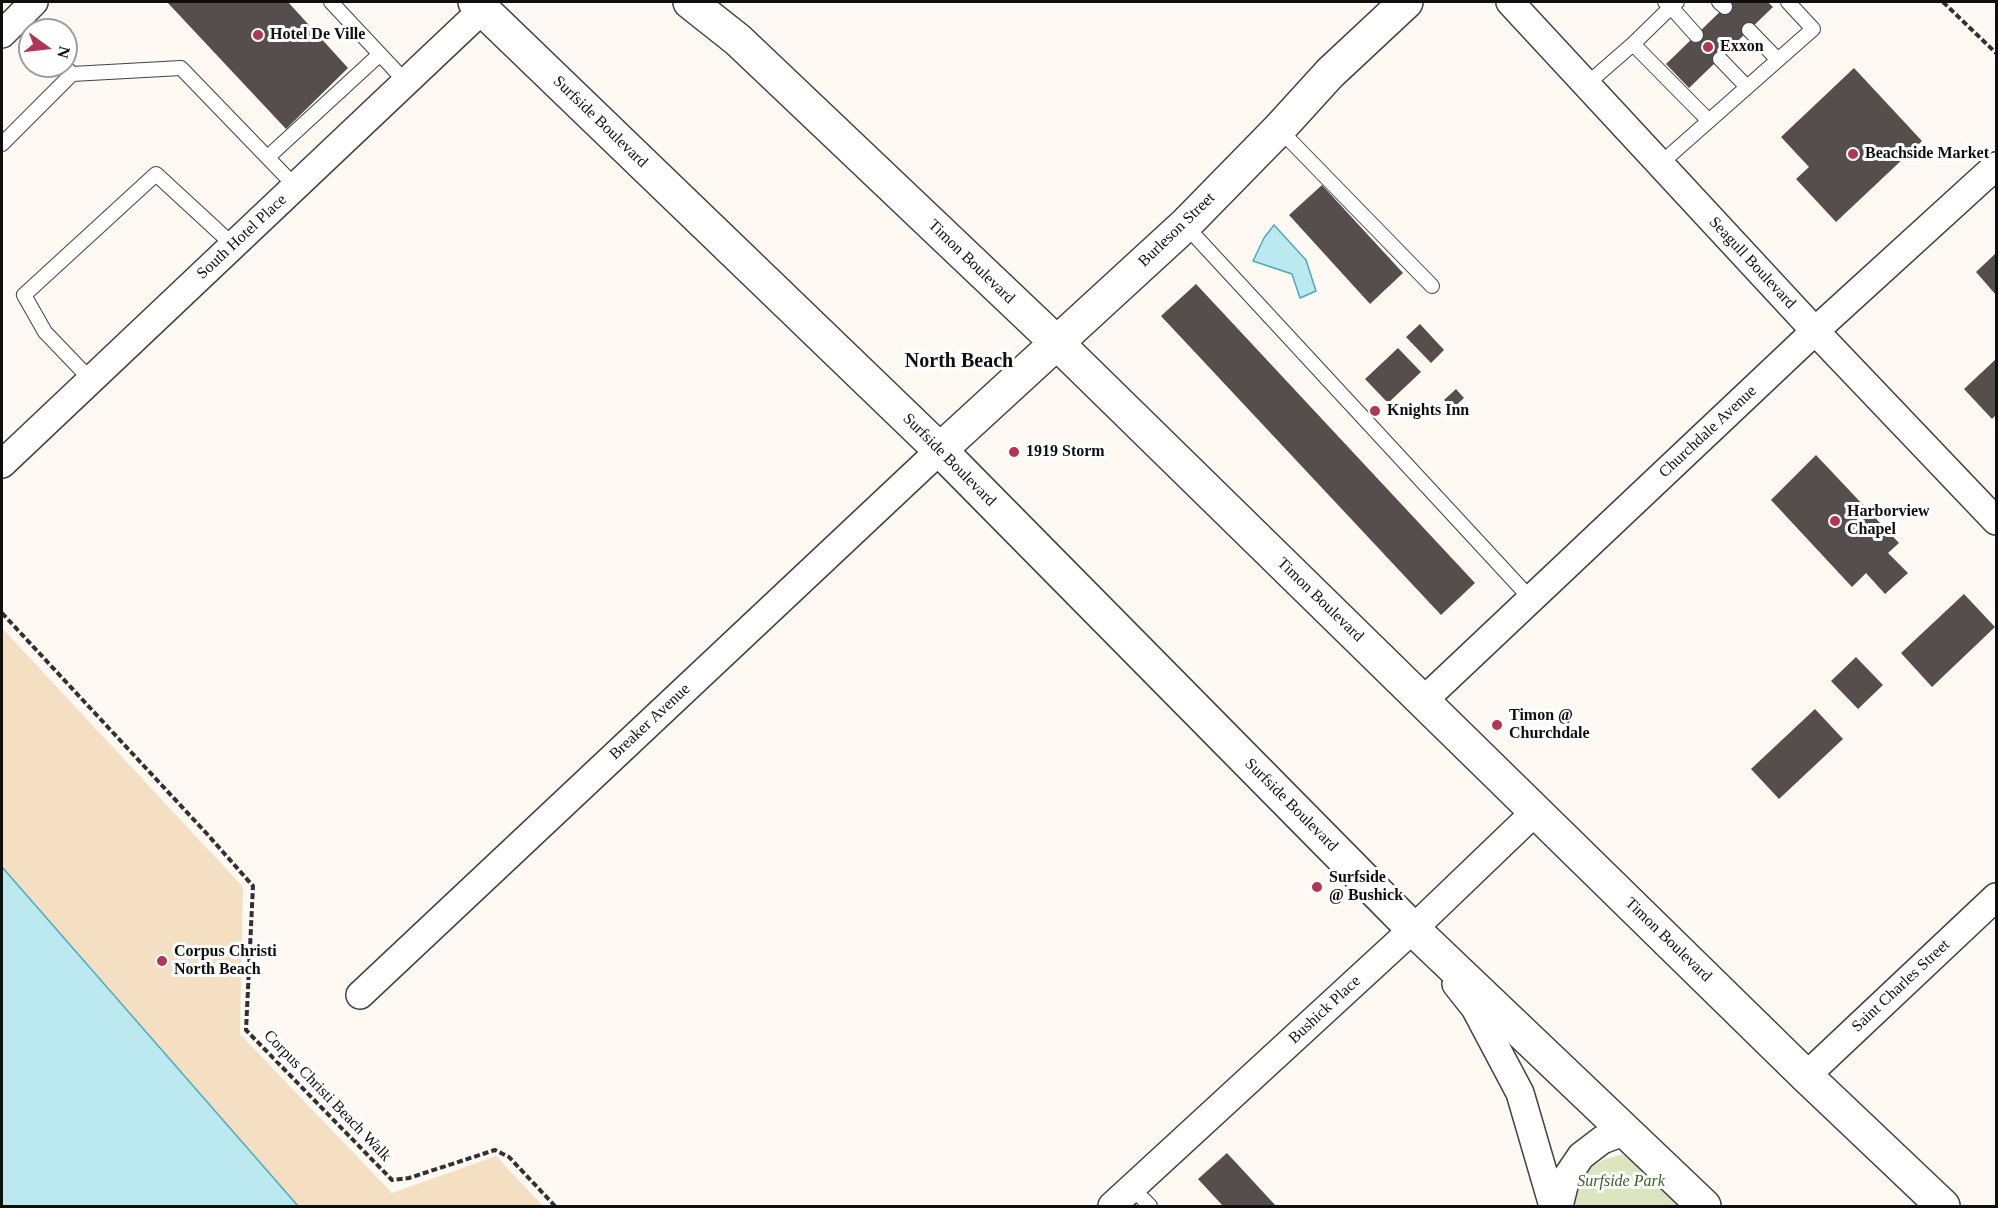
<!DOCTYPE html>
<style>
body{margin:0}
#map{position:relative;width:1998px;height:1208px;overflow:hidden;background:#fef9f2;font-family:Georgia,serif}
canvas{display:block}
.frame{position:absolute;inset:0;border:3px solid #0f0f0f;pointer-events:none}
.north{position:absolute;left:18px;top:18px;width:60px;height:60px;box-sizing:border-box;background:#fff;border:2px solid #9f9f9f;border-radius:50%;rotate:105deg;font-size:16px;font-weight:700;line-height:24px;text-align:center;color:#0f0f0f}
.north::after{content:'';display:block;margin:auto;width:21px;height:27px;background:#b13556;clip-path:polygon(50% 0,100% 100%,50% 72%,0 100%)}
</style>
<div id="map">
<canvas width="1998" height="1208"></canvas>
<div class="frame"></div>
<div class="north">N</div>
</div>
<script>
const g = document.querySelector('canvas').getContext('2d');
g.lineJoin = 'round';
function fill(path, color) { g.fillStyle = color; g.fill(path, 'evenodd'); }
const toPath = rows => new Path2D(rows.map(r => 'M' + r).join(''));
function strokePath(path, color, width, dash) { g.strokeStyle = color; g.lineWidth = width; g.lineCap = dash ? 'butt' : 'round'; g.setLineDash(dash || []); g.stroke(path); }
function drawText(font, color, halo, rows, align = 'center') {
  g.font = font + ' Georgia,serif'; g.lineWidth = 6; g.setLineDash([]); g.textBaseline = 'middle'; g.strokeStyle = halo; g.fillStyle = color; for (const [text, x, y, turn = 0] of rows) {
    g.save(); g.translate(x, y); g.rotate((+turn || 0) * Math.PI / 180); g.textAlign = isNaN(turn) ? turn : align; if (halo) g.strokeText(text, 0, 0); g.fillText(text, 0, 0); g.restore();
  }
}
fill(toPath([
 [1621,1155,1637,1158,1687,1206,1575,1206,1575,1196,1581,1180,1591,1167,1605,1159]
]), '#dbe5bf');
fill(toPath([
 [2,628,243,887,240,1034,392,1193,496,1156,543,1206,298,1206,2,867]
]), '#f5dfc3');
const water = toPath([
 [1274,225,1306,260,1316,291,1300,298,1292,274,1253,261,1264,238,1274,225],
 [2,867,298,1206,2,1206,2,867]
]);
fill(water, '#bce8f0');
strokePath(water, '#4aaabf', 1.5);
fill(toPath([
 [167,2,288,2,348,68,286,129],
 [1730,2,1768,2,1773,7,1689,88,1666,64],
 [1854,68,1922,141,1836,222,1796,179,1809,167,1781,137],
 [1322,185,1403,273,1370,304,1289,215],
 [1996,253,1996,295,1976,272],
 [1196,284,1475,583,1441,615,1161,316],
 [1420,324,1444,350,1431,363,1406,337],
 [1398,348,1421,372,1388,403,1365,379],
 [1996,359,1996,415,1992,419,1964,389],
 [1456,389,1464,398,1452,409,1444,400],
 [1816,455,1899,543,1888,553,1908,573,1885,594,1866,573,1852,587,1771,500],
 [1964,594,1995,627,1932,687,1901,653],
 [1856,657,1883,685,1858,709,1831,681],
 [1815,709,1843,739,1779,799,1751,769],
 [1227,1153,1276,1206,1223,1206,1198,1179]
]), '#564e4c');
const service = toPath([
 [331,2,406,82],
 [1677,2,1671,7,1696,35],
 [1719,2,1725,7],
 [1749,30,1778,60],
 [1633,44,1709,121],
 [1720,59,1747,87],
 [72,74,181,68,295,186],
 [1587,84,1633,44,1671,7,1665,2],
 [1279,129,1432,286],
 [2,144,72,74,64,66],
 [268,157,380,54],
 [1660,164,1813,29,1788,2],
 [1185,225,1531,599],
 [91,380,45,332,24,295,156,174,233,245],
 [1132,1188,1150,1206]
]);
const minor = toPath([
 [1510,2,1815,331,1996,521],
 [2,34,34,2],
 [2,464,483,9],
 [1423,701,1815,331,1996,166],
 [1456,984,1475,1008,1520,1093,1553,1206],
 [360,995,940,450],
 [1806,1076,1996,897],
 [1112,1206,1413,929,1536,811],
 [1559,1206,1566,1178,1581,1156,1602,1140,1626,1131]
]);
const tertiary = toPath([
 [475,2,940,450,1413,929,1704,1206],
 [690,2,738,40,1056,342,1806,1076,1943,1206],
 [940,450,1185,225,1279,129,1330,73,1406,2]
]);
strokePath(service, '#424242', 16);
strokePath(minor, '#424242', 30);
strokePath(tertiary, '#424242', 36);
strokePath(toPath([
 [1943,2,1996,53],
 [2,613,208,835,253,886,246,1030,392,1180,409,1178,495,1150,509,1157,555,1206]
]), '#313131', 4, [6, 3]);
strokePath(service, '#fff', 14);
strokePath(minor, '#fff', 27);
strokePath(tertiary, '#fff', 33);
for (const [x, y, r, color] of [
 [258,35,6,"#b13556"],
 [1708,47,6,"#b13556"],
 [1853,154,6,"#b13556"],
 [1375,411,6,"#b13556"],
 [1014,452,6,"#b13556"],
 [1835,521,6,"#b13556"],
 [1497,725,6,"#b13556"],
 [1317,887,6,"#b13556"],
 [162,961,6,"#b13556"]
]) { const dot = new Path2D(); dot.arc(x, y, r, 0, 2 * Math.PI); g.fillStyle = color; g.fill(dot); strokePath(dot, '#fff', 2); }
drawText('bold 16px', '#0f0f0f', '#fff', [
 ["Hotel De Ville",270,35],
 ["Exxon",1720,47],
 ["Beachside Market",1865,154],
 ["Knights Inn",1387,411],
 ["1919 Storm",1026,452],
 ["Harborview",1847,512],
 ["Chapel",1847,530],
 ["Timon @",1509,716],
 ["Churchdale",1509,734],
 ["Surfside",1329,878],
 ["@ Bushick",1329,896],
 ["Corpus Christi",174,952],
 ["North Beach",174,970]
], 'left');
drawText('16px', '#0f0f0f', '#fff', [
 ["Surfside Boulevard",600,122,44],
 ["Burleson Street",1177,230,-44],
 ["South Hotel Place",242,237,-43],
 ["Timon Boulevard",971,262,44],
 ["Seagull Boulevard",1752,263,47],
 ["Churchdale Avenue",1708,432,-43],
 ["Surfside Boulevard",949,460,45],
 ["Timon Boulevard",1320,600,44],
 ["Breaker Avenue",650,722,-43],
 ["Surfside Boulevard",1291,805,45],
 ["Timon Boulevard",1668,940,44],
 ["Saint Charles Street",1901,986,-43],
 ["Bushick Place",1325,1010,-43],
 ["Corpus Christi Beach Walk",327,1096,46]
]);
drawText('italic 16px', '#3f6026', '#fff', [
 ["Surfside Park",1621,1182]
]);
drawText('bold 20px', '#0f0f0f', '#fff', [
 ["North Beach",959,362]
]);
</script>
